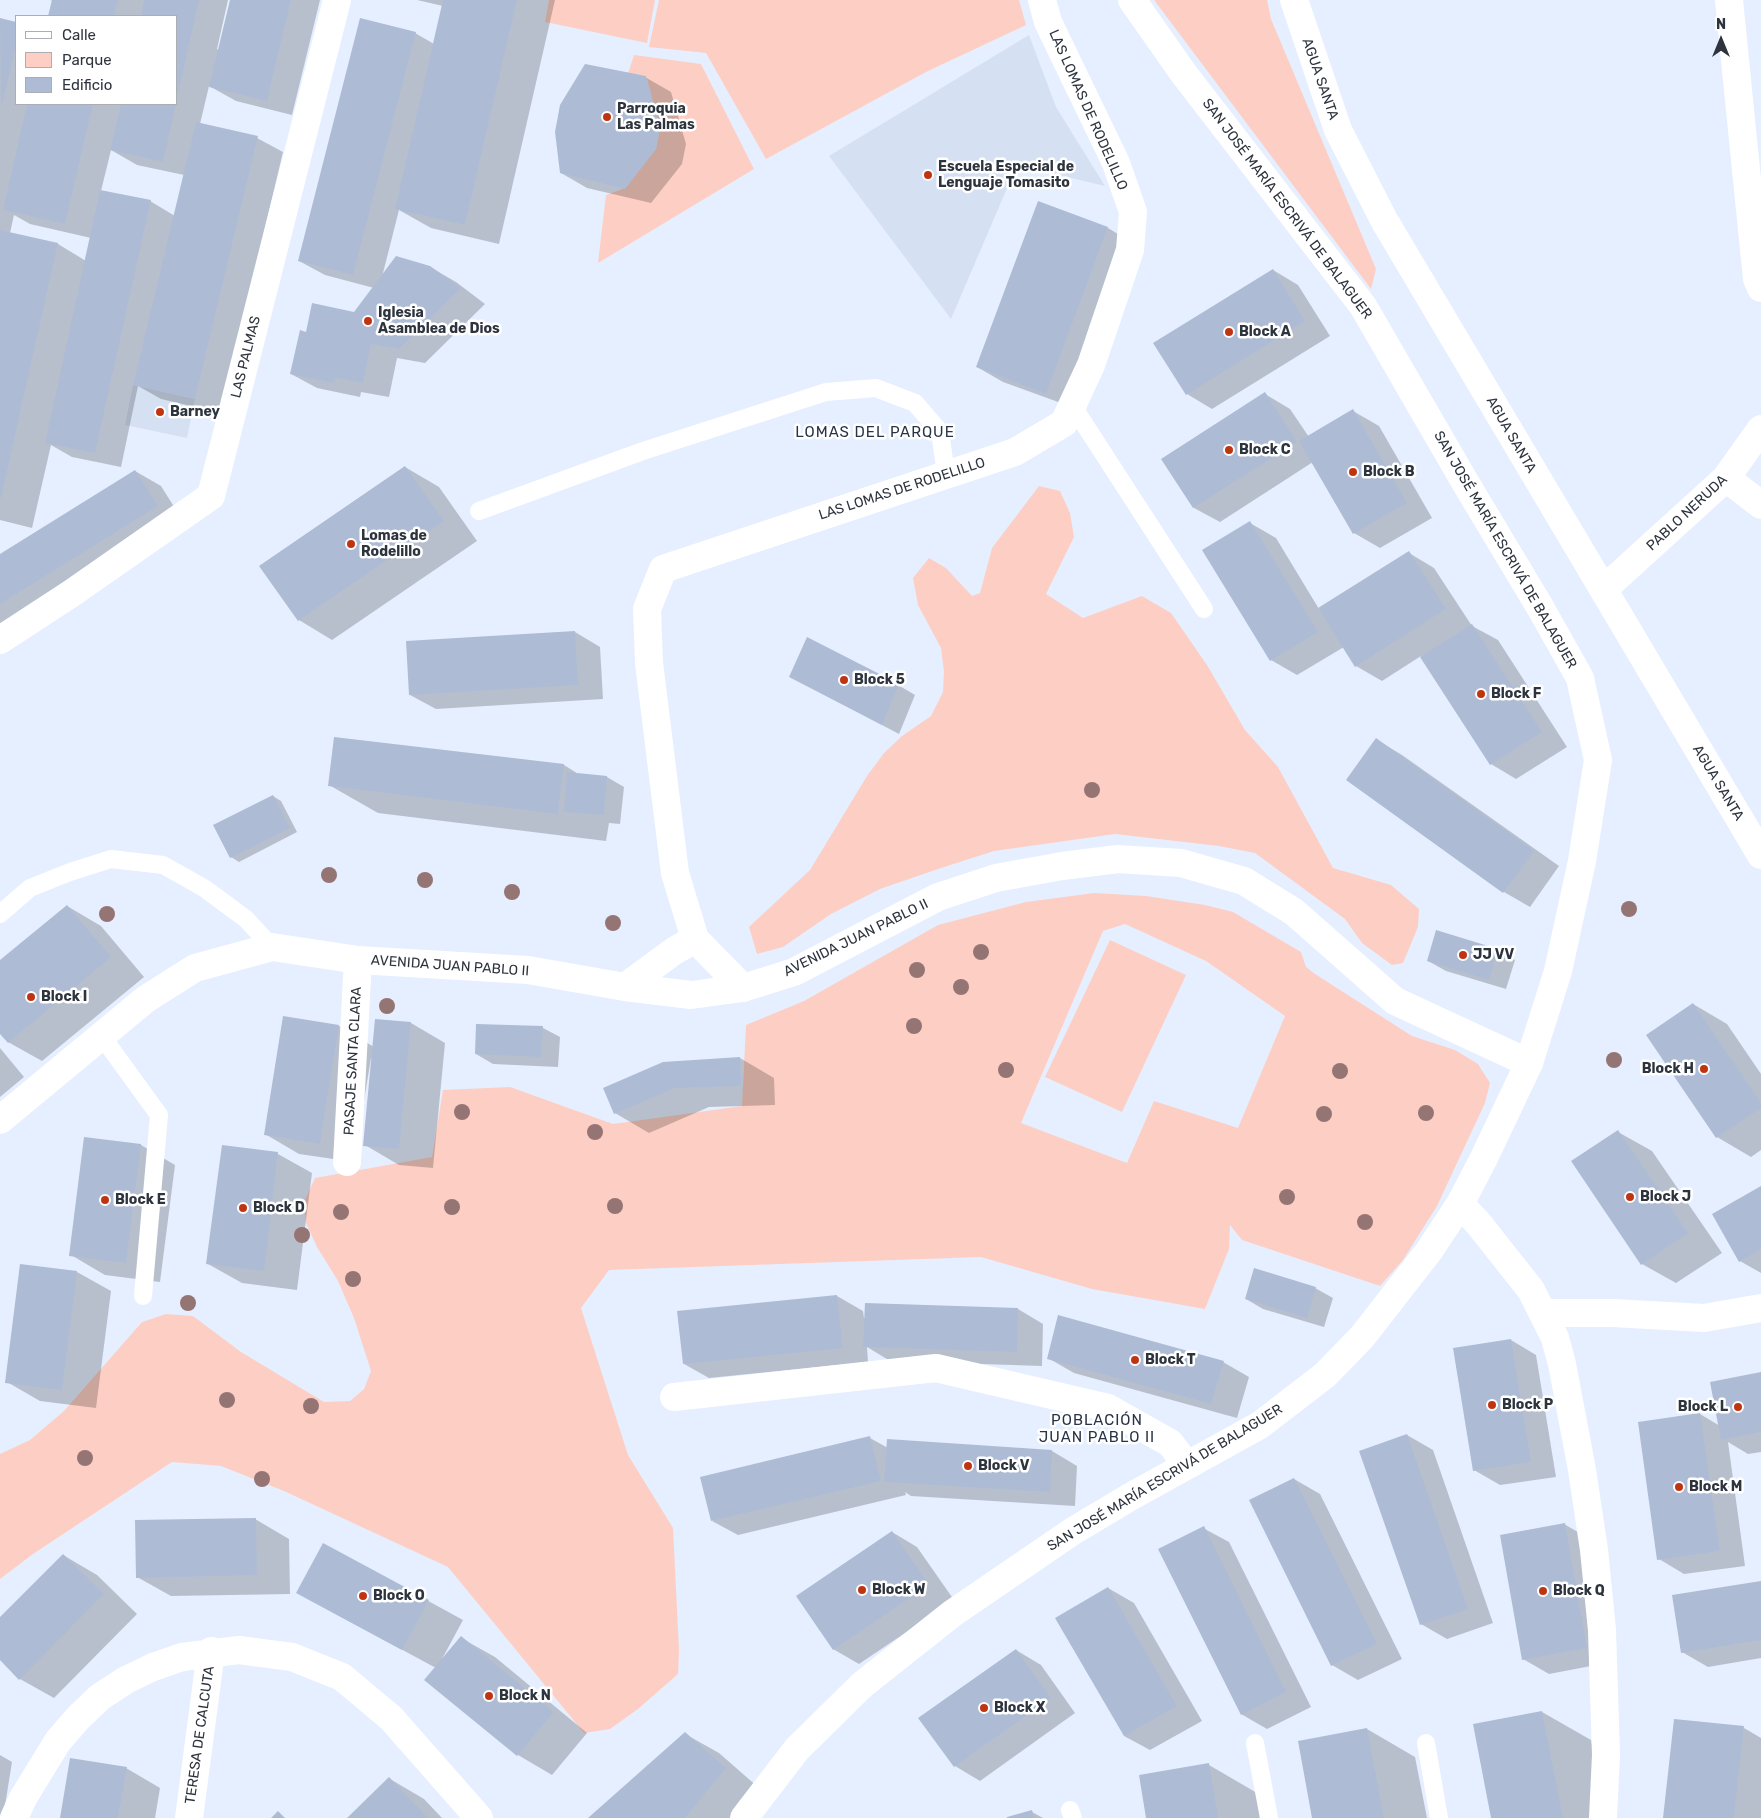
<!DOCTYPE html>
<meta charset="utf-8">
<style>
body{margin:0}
#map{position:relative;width:1761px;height:1818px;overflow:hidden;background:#e6efff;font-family:Rubik,sans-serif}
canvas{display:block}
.legend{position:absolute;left:15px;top:15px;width:162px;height:90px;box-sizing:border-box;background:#fff;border:1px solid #abaeb2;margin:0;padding:6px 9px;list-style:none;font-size:15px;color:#2e343e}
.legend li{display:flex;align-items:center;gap:10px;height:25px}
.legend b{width:25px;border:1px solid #abaeb2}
.north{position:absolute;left:1696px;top:15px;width:50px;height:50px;-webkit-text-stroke:4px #fff;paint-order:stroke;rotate:0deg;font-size:14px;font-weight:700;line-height:20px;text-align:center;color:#2e343e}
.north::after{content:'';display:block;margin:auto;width:18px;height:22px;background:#2e343e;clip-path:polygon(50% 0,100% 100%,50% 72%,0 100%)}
</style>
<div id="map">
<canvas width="1761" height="1818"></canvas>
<ul class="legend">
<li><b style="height:6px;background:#fff"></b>Calle</li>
<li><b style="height:14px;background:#fdcfc4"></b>Parque</li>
<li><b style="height:14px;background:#adbbd4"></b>Edificio</li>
</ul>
<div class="north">N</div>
</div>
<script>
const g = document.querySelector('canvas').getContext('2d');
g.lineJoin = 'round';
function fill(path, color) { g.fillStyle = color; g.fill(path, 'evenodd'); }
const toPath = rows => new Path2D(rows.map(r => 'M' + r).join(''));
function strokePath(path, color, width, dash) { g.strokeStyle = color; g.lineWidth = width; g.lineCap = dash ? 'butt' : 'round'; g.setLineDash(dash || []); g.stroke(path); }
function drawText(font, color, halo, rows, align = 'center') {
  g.font = font + ' Rubik,sans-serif'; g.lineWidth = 5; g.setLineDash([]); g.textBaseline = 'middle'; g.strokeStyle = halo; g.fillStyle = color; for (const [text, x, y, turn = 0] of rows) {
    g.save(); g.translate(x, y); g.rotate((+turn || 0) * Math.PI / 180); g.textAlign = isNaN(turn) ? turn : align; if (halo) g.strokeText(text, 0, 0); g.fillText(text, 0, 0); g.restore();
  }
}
fill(toPath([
 [1029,35,1056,107,1105,186,1017,165,951,319,829,156],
 [133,385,195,399,187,438,125,425]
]), '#d5e0f3');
fill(toPath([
 [549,0,655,0,647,43,545,22],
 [659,0,1019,0,1026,25,926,72,766,159,706,53,649,47],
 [1154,0,1267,0,1271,19,1376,269,1371,289],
 [634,55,701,64,754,169,598,263,606,195,625,188,656,149,660,128,646,76,628,73],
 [1039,486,1060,491,1070,513,1074,537,1046,594,1083,618,1142,596,1171,613,1207,665,1245,730,1278,767,1333,868,1391,885,1419,909,1418,927,1403,963,1392,965,1362,943,1345,919,1255,853,1219,846,1115,834,994,851,938,869,880,889,831,914,783,947,757,954,749,927,810,870,867,776,884,753,902,736,931,716,943,692,944,672,941,648,918,605,913,578,929,558,946,568,972,596,980,593,992,548],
 [1094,893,1146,896,1205,905,1233,912,1301,952,1306,967,1315,974,1412,1036,1455,1050,1478,1064,1490,1083,1485,1103,1437,1206,1403,1260,1380,1286,1242,1240,1230,1225,1229,1249,1205,1309,1092,1289,981,1257,609,1270,581,1308,628,1455,673,1528,679,1650,678,1674,638,1709,610,1729,584,1733,448,1567,284,1491,221,1466,172,1462,33,1554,0,1579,0,1454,30,1440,64,1411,142,1322,166,1314,193,1316,241,1352,324,1402,350,1401,364,1389,371,1371,354,1318,338,1281,317,1247,306,1223,304,1202,315,1178,432,1157,443,1090,510,1087,613,1124,742,1106,746,1025,804,1001,938,925,1026,902],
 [1125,924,1206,961,1285,1016,1238,1128,1154,1101,1127,1163,1021,1123,1103,931],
 [1110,940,1186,975,1122,1112,1045,1077]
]), '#fdcfc4');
fill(toPath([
 [50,0,228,0,217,49,219,50,231,0,320,0,292,115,236,101,209,86,200,124,257,138,283,152,221,413,161,399,138,386,121,467,72,457,51,445,32,528,0,520,0,19,16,23,16,104,176,104,176,16,49,16,53,1],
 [111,150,137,165,184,175,175,216,150,201,101,191],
 [14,215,30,224,91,238,86,261,58,244,10,233],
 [417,0,555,0,499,244,431,228,399,210,382,277,430,267,456,282,485,304,425,363,397,358,389,397,361,392,360,397,317,388,291,374,307,333,355,313,374,288,325,275,299,261,415,33,434,44,443,6],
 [645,77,671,92,686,144,682,164,651,203,587,188,561,173],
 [1038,203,1108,228,1133,243,1072,407,1003,382,977,367],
 [1273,270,1298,285,1330,336,1212,409,1187,394],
 [1265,394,1290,409,1309,437,1353,411,1379,426,1432,518,1380,548,1354,533,1313,462,1220,522,1194,508,1163,460],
 [405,467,439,487,477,541,332,640,299,620],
 [135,471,161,486,183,521,0,635,0,556],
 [1250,523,1276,538,1319,609,1409,553,1434,568,1472,626,1498,640,1567,747,1516,779,1491,764,1421,656,1382,681,1356,666,1344,647,1297,675,1271,660],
 [575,632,600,647,603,699,436,709,410,695],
 [898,685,915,695,899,734,808,686],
 [1377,740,1402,755,1559,866,1530,907,1504,892,1347,780],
 [564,765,580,775,607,777,624,787,620,824,609,823,606,841,378,813,329,785],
 [273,796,281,801,297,832,239,862,231,857],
 [67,906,101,926,144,977,42,1061,8,1042,0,1032,0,962],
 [1498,950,1515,960,1506,989,1446,971,1428,961],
 [1693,1004,1727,1024,1761,1074,1761,1150,1751,1157,1717,1137],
 [411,1023,445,1043,433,1168,399,1165,365,1145,373,1058,371,1058,354,1162,299,1154,265,1134,339,1026,374,1047],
 [543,1028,560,1037,558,1067,493,1064,476,1054],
 [0,1048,24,1077,0,1097],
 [740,1058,774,1078,775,1105,709,1107,649,1133,615,1113],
 [1618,1132,1652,1151,1722,1253,1676,1283,1642,1264],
 [85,1138,141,1145,175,1165,160,1282,105,1275,71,1255],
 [223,1147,278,1154,312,1173,297,1290,242,1283,208,1264],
 [1761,1188,1761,1273,1740,1261],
 [77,1272,111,1291,96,1408,40,1401,7,1382],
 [1315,1288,1333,1298,1324,1327,1263,1309,1246,1299],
 [837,1296,863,1311,864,1318,1018,1309,1043,1324,1042,1366,890,1361,867,1347,868,1362,709,1378,684,1364,678,1312],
 [1511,1340,1536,1355,1556,1477,1500,1485,1474,1470],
 [1048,1358,1223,1362,1249,1377,1237,1418,1074,1373],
 [1761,1374,1761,1452,1748,1454,1728,1442,1745,1566,1684,1574,1659,1559,1700,1414,1720,1426],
 [1407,1435,1433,1450,1493,1623,1447,1639,1421,1624],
 [870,1438,888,1448,1052,1451,1077,1466,1075,1506,911,1496,905,1492,906,1495,738,1535,712,1521],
 [1294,1479,1320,1494,1402,1659,1358,1680,1332,1665],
 [255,1519,289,1539,290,1594,171,1596,137,1577],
 [1564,1524,1590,1539,1612,1662,1549,1674,1523,1659],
 [1203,1528,1229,1542,1311,1707,1267,1729,1241,1714],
 [892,1532,917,1547,954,1600,859,1664,833,1649],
 [324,1544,463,1620,442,1659,461,1638,495,1657,587,1733,552,1775,518,1755,426,1680,436,1668,332,1612],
 [63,1555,97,1575,137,1614,54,1698,20,1679,0,1659,0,1619],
 [1761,1583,1761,1658,1708,1667,1682,1652],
 [1108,1588,1134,1603,1202,1721,1150,1750,1124,1736],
 [1016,1650,1041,1665,1075,1713,980,1781,955,1766],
 [1542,1712,1591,1740,1606,1818,1493,1818,1475,1725],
 [1744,1728,1761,1738,1761,1818,1664,1818],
 [1367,1729,1415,1757,1427,1818,1314,1818],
 [685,1734,719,1753,759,1788,735,1818,590,1818],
 [0,1755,12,1762,3,1818,0,1818],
 [1209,1765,1257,1793,1261,1818,1148,1818],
 [126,1768,160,1788,155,1818,62,1818],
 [390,1779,424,1799,442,1818,350,1818],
 [1032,1812,1043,1818,1009,1818]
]), '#0003');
fill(toPath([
 [52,0,118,0,114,16,48,16],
 [144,0,199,0,177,98,176,16,141,16],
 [230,0,291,0,267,101,209,87],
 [443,0,517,0,465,225,395,209],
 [0,18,16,22,16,45,1,110],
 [360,18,416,32,353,275,298,261],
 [585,64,646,76,660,128,656,149,625,189,560,173,555,132,560,105],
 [27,104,93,104,65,224,3,210],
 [121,104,176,104,163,162,110,150],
 [196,122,258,136,195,399,133,385],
 [100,190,151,200,95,453,45,443],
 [1038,201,1108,227,1046,394,976,367],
 [0,230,58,243,1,498,0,498],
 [396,256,430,266,461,288,399,349,371,344,363,383,336,378,334,383,290,374,300,330,306,332,312,303,354,312],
 [1273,269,1305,321,1186,395,1153,343],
 [1265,392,1297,442,1193,508,1161,459],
 [1353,409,1407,503,1353,534,1299,441],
 [405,466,444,521,298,621,259,566],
 [135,470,158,506,0,604,0,554],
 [1250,521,1318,632,1270,661,1202,550],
 [1409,551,1446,609,1355,667,1318,608],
 [1472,624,1542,732,1490,765,1420,657],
 [575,631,578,685,409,695,406,641],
 [807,637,899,684,882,725,789,677],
 [334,737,564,764,558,814,328,786],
 [1376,738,1534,851,1503,893,1346,780],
 [567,772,607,776,604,815,564,812],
 [273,795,290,828,230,858,213,825],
 [67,905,111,957,8,1043,0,1034,0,960],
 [1436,930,1498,949,1489,980,1427,961],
 [1693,1003,1761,1103,1761,1108,1716,1138,1646,1035],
 [283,1016,339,1025,320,1144,264,1135],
 [375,1019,411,1022,399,1149,363,1146],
 [476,1024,543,1026,541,1057,475,1054],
 [740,1057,741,1086,675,1088,614,1114,603,1088,663,1062],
 [1618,1130,1688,1233,1641,1265,1571,1161],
 [84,1137,141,1144,126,1263,69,1256],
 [222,1145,278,1152,264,1271,206,1264],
 [1761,1186,1761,1249,1739,1262,1712,1214],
 [20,1264,77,1271,62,1390,5,1383],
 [1254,1268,1316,1287,1307,1318,1245,1299],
 [837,1295,843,1348,683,1364,677,1311],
 [865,1303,1018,1308,1017,1352,863,1347],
 [1058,1315,1224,1361,1211,1404,1047,1359],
 [1511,1339,1531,1462,1473,1471,1453,1348],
 [1761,1372,1761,1432,1721,1440,1710,1382],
 [1700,1413,1720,1551,1657,1560,1638,1422],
 [1407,1434,1468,1609,1420,1625,1359,1451],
 [870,1436,881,1481,711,1521,700,1477],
 [887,1439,1052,1450,1050,1492,884,1482],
 [1294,1478,1377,1644,1331,1666,1249,1500],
 [256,1518,257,1575,136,1578,135,1520],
 [1565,1523,1587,1648,1522,1660,1500,1535],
 [1204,1526,1286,1692,1241,1715,1158,1549],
 [892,1531,929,1585,833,1650,796,1596],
 [323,1543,429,1600,402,1650,296,1593],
 [63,1554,104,1594,19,1680,0,1660,0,1617],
 [1761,1581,1761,1640,1681,1653,1672,1595],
 [1108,1587,1177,1706,1124,1736,1055,1618],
 [461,1636,554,1712,517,1756,424,1680],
 [1016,1649,1051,1698,954,1767,918,1718],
 [1542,1711,1563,1818,1491,1818,1473,1724],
 [1674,1719,1744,1726,1734,1818,1663,1818],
 [1367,1728,1384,1818,1312,1818,1298,1741],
 [685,1732,726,1768,685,1818,588,1818],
 [70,1758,127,1767,118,1818,60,1818],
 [1209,1763,1218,1818,1146,1818,1139,1775],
 [389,1777,428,1818,347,1818],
 [1032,1810,1034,1818,1007,1818,1007,1817],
 [278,1811,285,1818,271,1818]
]), '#adbbd4');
strokePath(toPath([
 [1072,405,1204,609],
 [479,511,643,451,826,392,876,388,915,403,940,432,946,474],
 [0,914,30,888,70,872,111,859,163,865,204,888,246,919,272,947],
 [101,1035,159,1115,143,1296],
 [1255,1743,1269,1818],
 [1426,1743,1439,1818],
 [1070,1810,1073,1818]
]), '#fff', 18);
strokePath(toPath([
 [1729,0,1757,279,1761,288],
 [1726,478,1761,505],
 [1604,589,1726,478,1761,429],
 [0,640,72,593,211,496,337,0],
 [625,987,674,951,695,939],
 [743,988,695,939,675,873,649,663,647,609,663,569,1015,452,1064,423,1091,365,1130,250,1133,212,1116,163,1048,22,1042,0],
 [347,1162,358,960],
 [1460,1204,1478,1223,1531,1290,1555,1338,1562,1364,1582,1470,1594,1550,1602,1630,1606,1755,1603,1818],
 [1544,1313,1613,1313,1704,1318,1761,1308],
 [674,1397,936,1368,1108,1408,1170,1443,1187,1465],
 [14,1818,23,1798,58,1741,78,1718,100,1697,126,1680,153,1667,182,1657,239,1650,292,1657,342,1677,391,1718,479,1818],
 [189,1818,211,1651],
 [744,1818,797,1749,862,1685,953,1613,1073,1531,1130,1497,1260,1425,1325,1375,1362,1337,1429,1251,1460,1204,1483,1160,1529,1063]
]), '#fff', 28);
strokePath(toPath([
 [0,1120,146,999,195,968,272,947,358,960,528,970,625,987,691,995,743,988,794,972,938,897,996,878,1062,866,1118,859,1181,863,1244,881,1294,912,1395,1001,1529,1063,1558,971,1582,861,1598,760,1580,678,1540,607,1465,482,1363,306,1184,74,1132,0]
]), '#fff', 28);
strokePath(toPath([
 [1294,0,1338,130,1384,220,1761,855]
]), '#fff', 28);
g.fillStyle = '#957474';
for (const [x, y] of [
 [1092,790],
 [329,875],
 [425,880],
 [512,892],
 [1629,909],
 [107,914],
 [613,923],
 [981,952],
 [917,970],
 [961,987],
 [387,1006],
 [914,1026],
 [1614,1060],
 [1006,1070],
 [1340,1071],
 [462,1112],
 [1426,1113],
 [1324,1114],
 [595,1132],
 [1287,1197],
 [615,1206],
 [452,1207],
 [341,1212],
 [1365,1222],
 [302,1235],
 [353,1279],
 [188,1303],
 [227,1400],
 [311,1406],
 [85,1458],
 [262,1479]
]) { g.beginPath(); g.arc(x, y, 8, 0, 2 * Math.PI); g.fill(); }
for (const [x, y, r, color] of [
 [607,117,5,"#bf3512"],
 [928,175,5,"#bf3512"],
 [368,321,5,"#bf3512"],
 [1229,332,5,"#bf3512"],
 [160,412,5,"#bf3512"],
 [1229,450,5,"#bf3512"],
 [1353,472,5,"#bf3512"],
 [351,544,5,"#bf3512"],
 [844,680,5,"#bf3512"],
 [1481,694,5,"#bf3512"],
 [1463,955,5,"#bf3512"],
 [31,997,5,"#bf3512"],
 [1704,1069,5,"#bf3512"],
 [1630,1197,5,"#bf3512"],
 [105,1200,5,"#bf3512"],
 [243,1208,5,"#bf3512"],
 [1135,1360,5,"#bf3512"],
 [1492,1405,5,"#bf3512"],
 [1738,1407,5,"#bf3512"],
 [968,1466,5,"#bf3512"],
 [1679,1487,5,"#bf3512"],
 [862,1590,5,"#bf3512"],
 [1543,1591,5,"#bf3512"],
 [363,1596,5,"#bf3512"],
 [489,1696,5,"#bf3512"],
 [984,1708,5,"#bf3512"]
]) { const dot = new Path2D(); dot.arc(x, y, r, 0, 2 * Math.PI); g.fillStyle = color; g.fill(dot); strokePath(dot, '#fff', 2); }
drawText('14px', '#2e343e', '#fff', [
 ["AGUA SANTA",1320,79,71],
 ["LAS LOMAS DE RODELILLO",1088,110,66],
 ["SAN JOSÉ MARÍA ESCRIVÁ DE BALAGUER",1287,209,53],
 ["LAS PALMAS",246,357,-76],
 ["AGUA SANTA",1511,435,60],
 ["LAS LOMAS DE RODELILLO",902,489,-18],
 ["PABLO NERUDA",1687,513,-43],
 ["SAN JOSÉ MARÍA ESCRIVÁ DE BALAGUER",1505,550,60],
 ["AGUA SANTA",1718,783,59],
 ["AVENIDA JUAN PABLO II",856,938,-26],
 ["AVENIDA JUAN PABLO II",450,966,4],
 ["PASAJE SANTA CLARA",353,1061,-87],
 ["SAN JOSÉ MARÍA ESCRIVÁ DE BALAGUER",1165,1478,-31],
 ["TERESA DE CALCUTA",200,1735,-82]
]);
drawText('bold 14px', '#2e343e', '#fff', [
 ["Parroquia",617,109],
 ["Las Palmas",617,125],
 ["Escuela Especial de",938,167],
 ["Lenguaje Tomasito",938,183],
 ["Iglesia",378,313],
 ["Asamblea de Dios",378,329],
 ["Block A",1239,332],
 ["Barney",170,412],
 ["Block C",1239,450],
 ["Block B",1363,472],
 ["Lomas de",361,536],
 ["Rodelillo",361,552],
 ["Block 5",854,680],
 ["Block F",1491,694],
 ["JJ VV",1473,955],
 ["Block I",41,997],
 ["Block H",1694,1069,"right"],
 ["Block J",1640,1197],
 ["Block E",115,1200],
 ["Block D",253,1208],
 ["Block T",1145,1360],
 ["Block P",1502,1405],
 ["Block L",1728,1407,"right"],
 ["Block V",978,1466],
 ["Block M",1689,1487],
 ["Block W",872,1590],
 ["Block Q",1553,1591],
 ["Block O",373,1596],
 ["Block N",499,1696],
 ["Block X",994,1708]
], 'left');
g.letterSpacing = '1px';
drawText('15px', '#283347', '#fff', [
 ["LOMAS DEL PARQUE",875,433],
 ["POBLACIÓN",1097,1421],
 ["JUAN PABLO II",1097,1438]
]);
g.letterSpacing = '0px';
</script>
